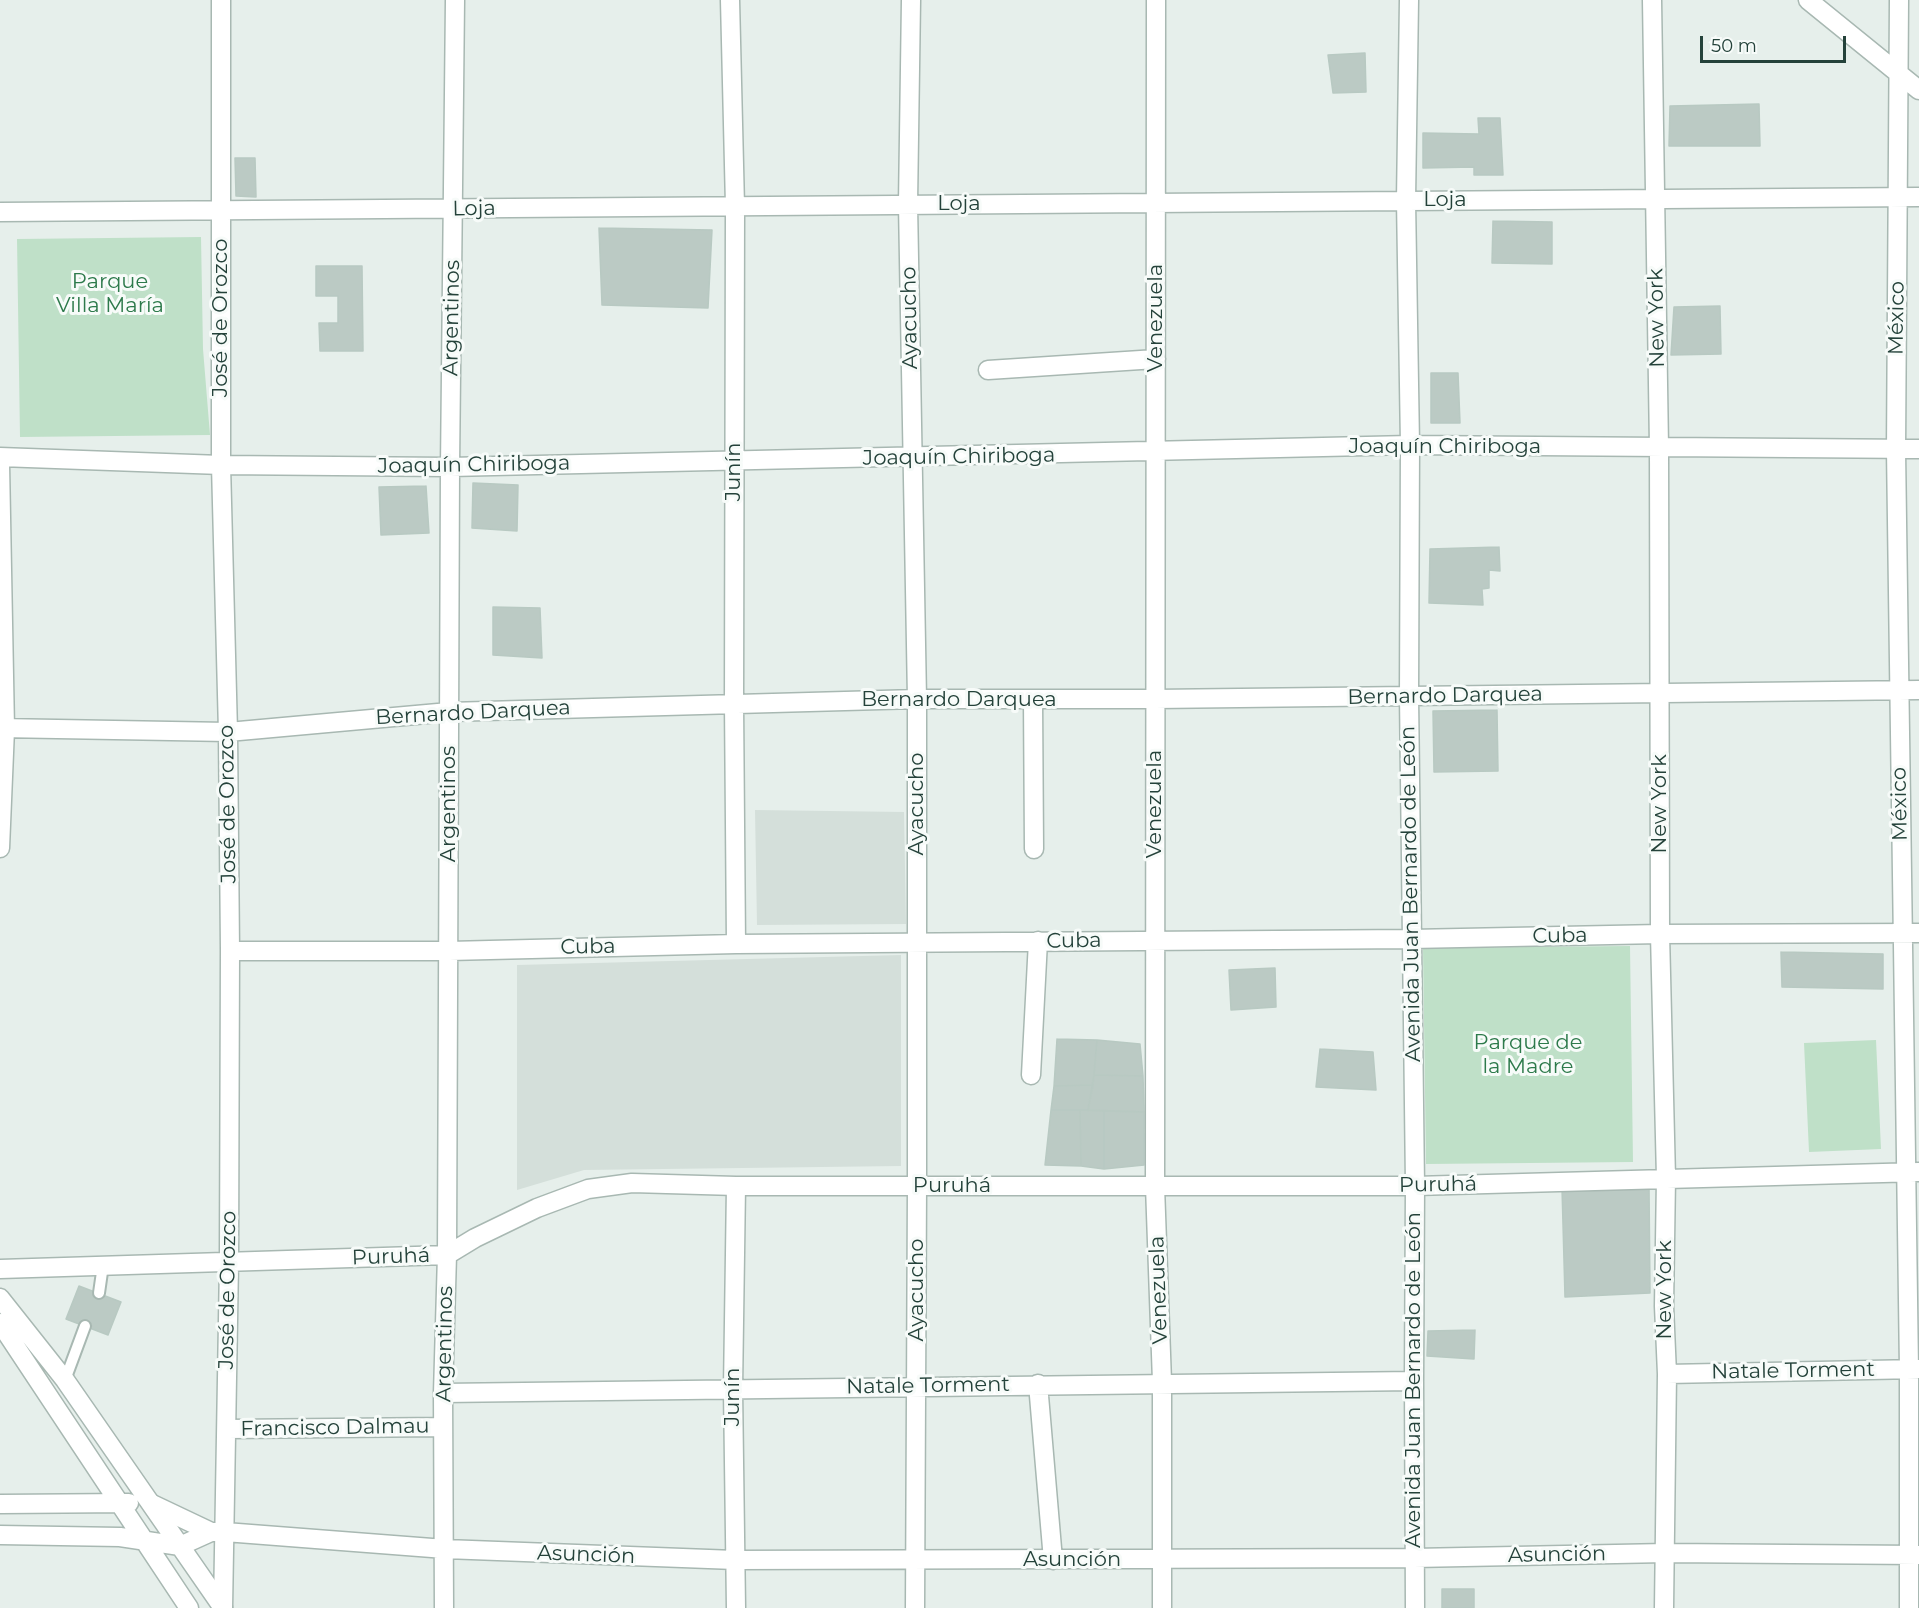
<!DOCTYPE html>
<meta charset="utf-8">
<style>
body{margin:0}
#map{position:relative;width:1919px;height:1608px;overflow:hidden;background:#e6efeb;font-family:Montserrat,sans-serif}
canvas{display:block}
.scale{position:absolute;left:1700px;top:36px;width:146px;height:27px;box-sizing:border-box;border:3px solid #24423a;border-top:0;padding-left:8px;font-size:18px;line-height:21px;white-space:nowrap;color:#24423a;-webkit-text-stroke:4px #f7fbf9;paint-order:stroke}
</style>
<div id="map">
<canvas width="1919" height="1608"></canvas>
<div class="scale">50 m</div>
</div>
<script>
const g = document.querySelector('canvas').getContext('2d');
g.lineJoin = 'round';
function fill(path, color) { g.fillStyle = color; g.fill(path, 'evenodd'); }
const toPath = rows => new Path2D(rows.map(r => 'M' + r).join(''));
function strokePath(path, color, width, dash) { g.strokeStyle = color; g.lineWidth = width; g.lineCap = dash ? 'butt' : 'round'; g.setLineDash(dash || []); g.stroke(path); }
function drawText(font, color, halo, rows, align = 'center') {
  g.font = font + ' Montserrat,sans-serif'; g.lineWidth = 6; g.setLineDash([]); g.textBaseline = 'middle'; g.strokeStyle = halo; g.fillStyle = color; for (const [text, x, y, turn = 0] of rows) {
    g.save(); g.translate(x, y); g.rotate((+turn || 0) * Math.PI / 180); g.textAlign = isNaN(turn) ? turn : align; if (halo) g.strokeText(text, 0, 0); g.fillText(text, 0, 0); g.restore();
  }
}
fill(toPath([
 [755,810,904,812,906,924,757,925],
 [901,955,901,1166,584,1170,517,1190,517,965]
]), '#d4dfda');
fill(toPath([
 [201,237,203,349,210,435,20,437,17,239],
 [1630,946,1633,1162,1426,1164,1423,948],
 [1876,1040,1881,1149,1809,1152,1804,1043]
]), '#bfe0c8');
const building = toPath([
 [1365,53,1366,92,1333,93,1328,55,1365,53],
 [1759,104,1760,146,1669,146,1670,106,1759,104],
 [1478,118,1500,118,1503,175,1474,175,1474,167,1423,168,1423,133,1479,134,1478,118],
 [235,158,255,158,256,197,236,196,235,158],
 [1493,221,1552,222,1552,264,1492,263,1493,221],
 [599,228,712,230,708,308,602,305,599,228],
 [316,266,362,266,363,351,320,351,319,323,338,323,338,296,316,296,316,266],
 [1720,306,1721,354,1671,355,1674,307,1720,306],
 [1431,373,1458,373,1460,423,1431,423,1431,373],
 [473,483,518,485,517,531,472,528,473,483],
 [426,486,429,533,381,535,379,487,426,486],
 [1499,547,1500,571,1489,570,1489,588,1482,589,1483,605,1429,603,1430,549,1499,547],
 [493,607,540,608,542,658,493,655,493,607],
 [1497,710,1498,771,1434,772,1433,711,1497,710],
 [1781,952,1883,954,1883,989,1782,987,1781,952],
 [1275,968,1276,1007,1231,1010,1229,970,1275,968],
 [1057,1039,1097,1040,1093,1085,1054,1086,1057,1039],
 [1097,1040,1140,1044,1143,1076,1094,1075,1097,1040],
 [1320,1049,1373,1052,1376,1090,1316,1087,1320,1049],
 [1094,1075,1143,1076,1144,1112,1088,1110,1094,1075],
 [1093,1085,1088,1110,1051,1110,1054,1086,1093,1085],
 [1051,1110,1080,1110,1081,1166,1045,1165,1051,1110],
 [1080,1110,1104,1111,1104,1169,1081,1166,1080,1110],
 [1104,1111,1144,1112,1144,1165,1104,1169,1104,1111],
 [1649,1186,1650,1293,1565,1297,1562,1188,1649,1186],
 [79,1286,121,1302,108,1335,66,1319,79,1286],
 [1475,1330,1474,1359,1427,1356,1428,1331,1475,1330],
 [1442,1589,1474,1589,1474,1608,1442,1608,1442,1589]
]);
fill(building, '#bbcac4');
strokePath(building, '#b8c9c2', 1.5);
const service = toPath([
 [99,1293,103,1265],
 [65,1380,85,1326]
]);
const minor = toPath([
 [221,0,221,465,228,732,230,951,229,1263,223,1608],
 [730,0,735,206,734,703,736,944],
 [911,0,908,204,917,699,917,1186,915,1608],
 [1156,0,1155,1186,1162,1382,1162,1608],
 [1409,0,1406,200,1410,445,1409,696,1415,1186,1414,1381,1415,1608],
 [1652,0,1659,447,1660,934,1666,1178,1664,1306,1667,1374,1664,1608],
 [1808,0,1919,90],
 [1899,0,1896,450,1909,1369,1909,1608],
 [0,212,1919,197],
 [988,370,1156,359],
 [0,457,221,465,450,467,1410,445,1919,449],
 [0,464,5,729,0,848],
 [1033,699,1034,849],
 [0,728,228,732,449,712,917,699,1155,699,1919,690],
 [230,951,449,951,736,944,1411,939,1660,934,1919,933],
 [1031,1075,1038,941],
 [736,1186,733,1389,736,1608],
 [0,1269,447,1255,475,1238,537,1208,588,1189,632,1183,736,1186,1415,1186,1919,1172],
 [1667,1374,1919,1369],
 [1038,1384,1053,1560],
 [443,1393,1414,1381],
 [227,1429,443,1427],
 [152,1504,211,1532],
 [180,1546,211,1532,225,1532,445,1549,735,1560,1414,1558,1666,1553,1919,1555],
 [444,1608,443,1393,447,1255,450,467,455,0]
]);
const tertiary = toPath([
 [0,1298,65,1380,223,1608],
 [0,1323,189,1608],
 [0,1504,129,1503],
 [0,1535,120,1537,180,1546]
]);
strokePath(service, '#a8b8b2', 14);
strokePath(minor, '#a8b8b2', 21);
strokePath(tertiary, '#a8b8b2', 21);
strokePath(service, '#fff', 10);
strokePath(minor, '#fff', 18);
strokePath(tertiary, '#fff', 18);
drawText('21px', '#24423a', '#f7fbf9', [
 ["Loja",1445,200],
 ["Loja",959,204],
 ["Loja",474,209,-1],
 ["José de Orozco",221,318,-90],
 ["Argentinos",452,318,-89],
 ["Ayacucho",910,318,-91],
 ["Venezuela",1156,318,-90],
 ["New York",1657,318,-91],
 ["México",1897,318,-89],
 ["Joaquín Chiriboga",1445,447],
 ["Joaquín Chiriboga",959,457,-1],
 ["Joaquín Chiriboga",474,465,-1],
 ["Junín",734,472,-90],
 ["Bernardo Darquea",1445,696,-1],
 ["Bernardo Darquea",959,700],
 ["Bernardo Darquea",473,713,-3],
 ["José de Orozco",228,804,-91],
 ["Argentinos",449,804,-90],
 ["Ayacucho",917,804,-90],
 ["Venezuela",1155,804,-90],
 ["New York",1660,804,-90],
 ["México",1900,804,-91],
 ["Avenida Juan Bernardo de León",1411,894,-91],
 ["Cuba",1560,936,-1],
 ["Cuba",1074,941,-1],
 ["Cuba",588,947,-1],
 ["Puruhá",1438,1185,-1],
 ["Puruhá",952,1186],
 ["Puruhá",391,1257,-2],
 ["José de Orozco",228,1290,-89],
 ["Ayacucho",917,1290,-90],
 ["Venezuela",1159,1290,-92],
 ["New York",1665,1290,-90],
 ["Argentinos",445,1344,-89],
 ["Natale Torment",1793,1371,-1],
 ["Avenida Juan Bernardo de León",1414,1380,-90],
 ["Natale Torment",928,1386,-1],
 ["Junín",733,1397,-90],
 ["Francisco Dalmau",335,1428,-1],
 ["Asunción",586,1555,2],
 ["Asunción",1557,1555,-1],
 ["Asunción",1072,1560]
]);
drawText('21px', '#2d7a4b', '#f7fbf9', [
 ["Parque",110,282],
 ["Villa María",110,306],
 ["Parque de",1528,1043],
 ["la Madre",1528,1067]
]);
</script>
